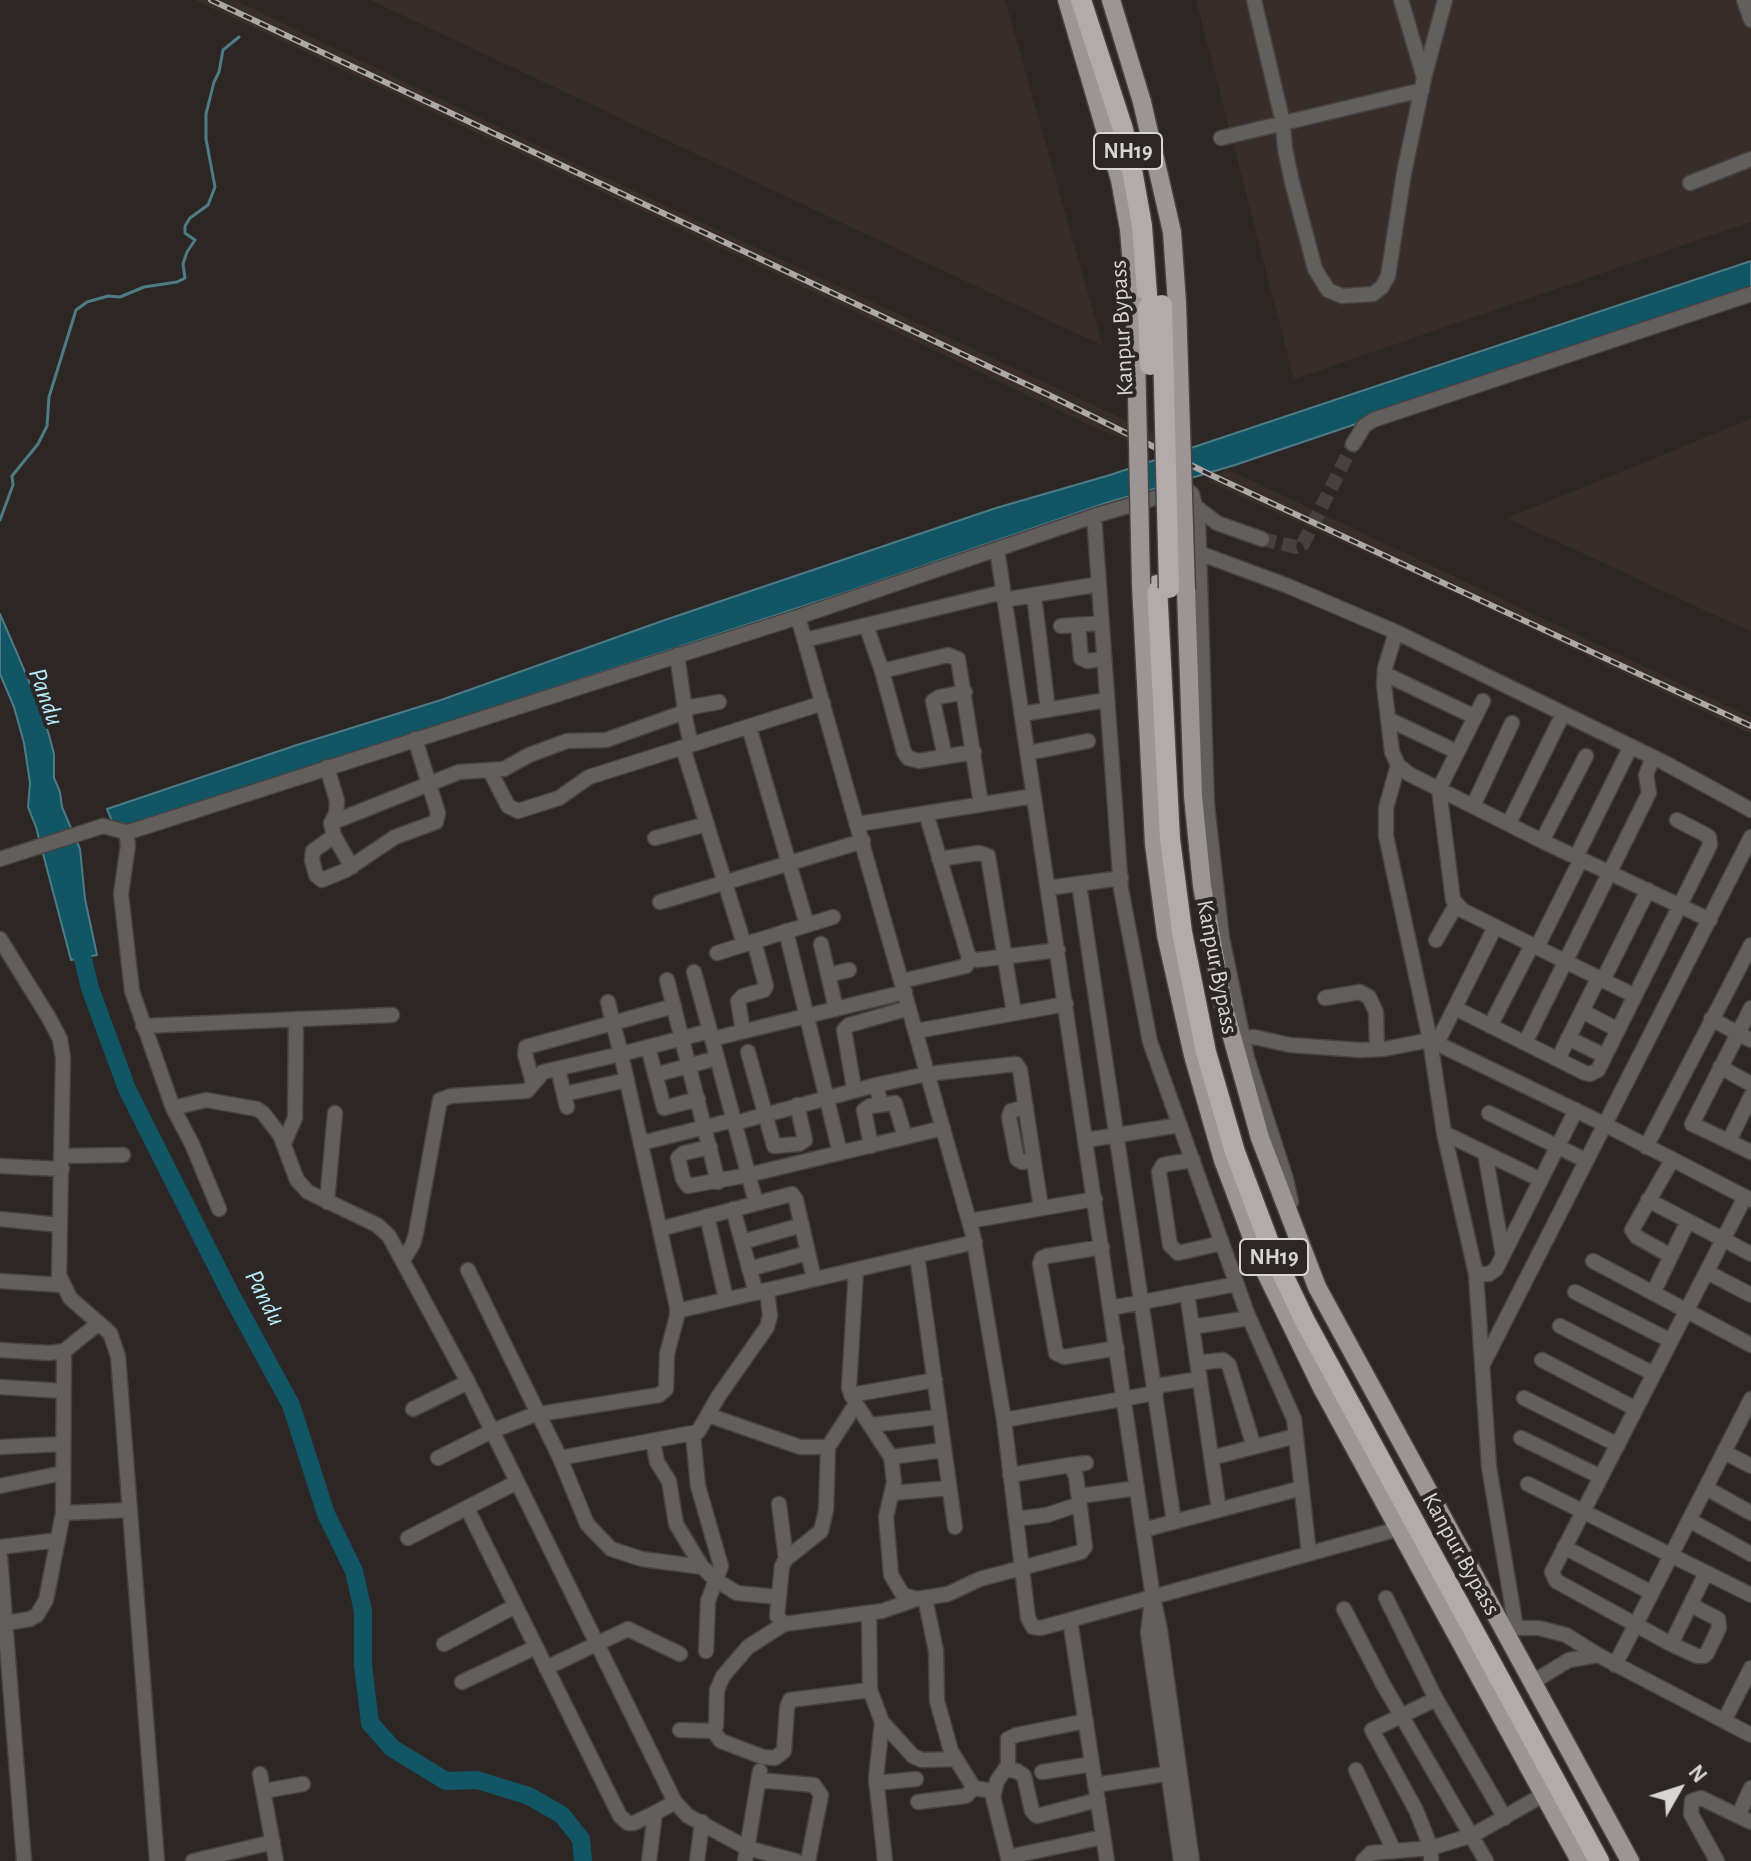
<!DOCTYPE html>
<style>
body{margin:0}
#map{position:relative;width:1751px;height:1861px;overflow:hidden;background:#2c2725;font-family:"Alegreya Sans",sans-serif}
canvas{display:block}
.north{position:absolute;left:1639px;top:1749px;width:80px;height:80px;-webkit-text-stroke:6px #2c2725;paint-order:stroke;rotate:51deg;font-size:22px;font-weight:700;line-height:32px;text-align:center;color:#d8d5d3}
.north::after{content:'';display:block;margin:auto;width:28px;height:36px;background:#d8d5d3;clip-path:polygon(50% 0,100% 100%,50% 72%,0 100%)}
</style>
<div id="map">
<canvas width="1751" height="1861"></canvas>
<div class="north">N</div>
</div>
<script>
const g = document.querySelector('canvas').getContext('2d');
g.lineJoin = 'round';
function fill(path, color) { g.fillStyle = color; g.fill(path, 'evenodd'); }
const toPath = rows => new Path2D(rows.map(r => 'M' + r).join(''));
function strokePath(path, color, width, dash) { g.strokeStyle = color; g.lineWidth = width; g.lineCap = dash ? 'butt' : 'round'; g.setLineDash(dash || []); g.stroke(path); }
function drawText(font, color, halo, rows, align = 'center') {
  g.font = font + ' "Alegreya Sans",sans-serif'; g.lineWidth = 8; g.setLineDash([]); g.textBaseline = 'middle'; g.strokeStyle = halo; g.fillStyle = color; for (const [text, x, y, turn = 0] of rows) {
    g.save(); g.translate(x, y); g.rotate((+turn || 0) * Math.PI / 180); g.textAlign = isNaN(turn) ? turn : align; if (halo) g.strokeText(text, 0, 0); g.fillText(text, 0, 0); g.restore();
  }
}
fill(toPath([
 [195,0,234,0,583,167,1162,437,1156,452,1087,424,774,273],
 [370,0,1005,0,1103,346],
 [1196,0,1751,0,1751,222,1294,379],
 [1751,419,1751,632,1507,518],
 [1227,469,1751,717,1751,734,1452,592,1207,481]
]), '#382d28');
const water = toPath([
 [1751,261,1751,290,1235,465,1106,503,850,591,116,831,107,809,297,745,441,700,662,621,996,508,1110,475,1751,261],
 [0,614,41,709,49,735,54,754,54,778,60,792,62,807,80,849,85,899,97,955,71,960,36,827,28,807,30,783,24,743,14,707,0,674,0,614]
]);
fill(water, '#125565');
strokePath(water, '#4d7b86', 2);
strokePath(toPath([
 [0,520,13,485,12,476,38,444,47,426,49,397,76,310,87,302,108,296,120,297,144,287,177,282,185,278,183,264,187,252,195,240,185,233,185,226,190,218,208,205,215,187,206,139,206,114,214,82,219,72,223,50,239,37]
]), '#4d7b86', 3);
strokePath(toPath([
 [77,934,90,988,127,1089,229,1291,291,1405,326,1514,354,1571,363,1611,363,1665,370,1723,392,1748,446,1781,477,1780,529,1796,562,1815,581,1839,583,1861]
]), '#125565', 18);
strokePath(toPath([
 [1262,539,1296,547,1303,544,1353,444]
]), '#46413f', 14, [14, 7]);
const minor = toPath([
 [1254,0,1283,123,1285,149,1292,182,1315,269,1328,290,1342,296,1373,294,1382,287,1388,276,1404,173,1424,78,1445,0],
 [1401,0,1424,78],
 [1744,0,1751,20],
 [1221,138,1422,90],
 [1690,183,1751,159],
 [1353,444,1364,426,1373,420,1751,294],
 [1195,506,1217,523,1262,539],
 [1094,516,1121,889,1150,1042,1247,1313,1294,1419,1309,1554],
 [997,549,1153,1597,1160,1630,1192,1861],
 [1199,553,1288,586,1396,632,1665,763,1751,810],
 [1034,595,1048,710],
 [1004,600,1099,584],
 [798,617,973,1235,1004,1420,1028,1618,1033,1627,1041,1628,1398,1529],
 [866,625,882,671,948,655,958,659,981,804],
 [1078,625,1081,658,1087,661,1103,659],
 [1061,626,1101,623],
 [1396,632,1385,668,1384,685,1392,752,1398,765,1409,774,1542,841,1710,920],
 [805,640,1003,592],
 [882,671,904,752,908,758,919,761,974,752],
 [1385,674,1475,717],
 [1483,701,1439,789,1453,900,1462,910,1635,996],
 [1022,714,1106,700],
 [1388,719,1457,752],
 [749,727,807,925],
 [691,745,684,713,691,707,719,702],
 [683,748,744,944],
 [1028,753,1088,741],
 [945,757,933,701,939,697,965,692],
 [1398,765,1386,808,1386,836,1430,1040,1444,1133,1476,1274,1489,1467,1516,1628],
 [327,767,337,801,336,814,331,823,334,836,313,851,312,860,316,875,322,880,346,870,395,837,436,822,438,813,415,739],
 [490,771,508,806,518,811,559,798,589,777,823,703],
 [1473,806,1512,723],
 [926,813,969,958,977,960,1058,950],
 [331,823,459,772,504,769,529,755,567,741,606,740,679,714,685,710,677,655],
 [1509,823,1563,714],
 [858,824,1034,796],
 [126,832,128,845,121,894,132,991,173,1108,206,1100,257,1109,263,1113,280,1135,297,1180,308,1192,377,1225,389,1236,468,1382,675,1802,688,1816,747,1848,796,1861],
 [334,836,352,867],
 [655,838,707,824],
 [1542,841,1586,756],
 [1576,857,1631,746],
 [0,859,103,826,126,832,132,831,798,617,1094,516,1185,489,1192,494,1198,518,1207,805,1222,938,1247,1058,1286,1179,1291,1202],
 [939,859,979,853,988,856,1014,1013],
 [1079,884,1174,1522],
 [1048,888,1121,878],
 [660,902,863,841],
 [786,931,840,1153],
 [0,939,49,1018,60,1039,63,1058,59,1275,70,1298,110,1333,118,1356,157,1861],
 [1436,940,1456,905],
 [821,944,836,1009],
 [1537,947,1581,859],
 [717,953,833,917],
 [694,972,710,1031],
 [828,975,849,970],
 [667,980,718,1182],
 [1603,980,1648,890],
 [902,981,966,966,969,958],
 [1325,998,1360,992,1369,997,1376,1012,1377,1049],
 [608,1002,613,1023,674,1006],
 [1455,1008,1585,1073,1590,1074,1598,1070,1710,845,1709,837,1706,835,1677,820],
 [1751,1008,1692,1124,1751,1152],
 [1582,1011,1618,1030],
 [1711,1019,1751,1040],
 [143,1026,392,1015],
 [1490,1026,1532,945],
 [743,1031,738,1001,743,996,764,990,766,986,754,941],
 [916,1031,1066,1004],
 [1243,1038,1254,1037,1290,1045,1360,1050,1384,1049,1430,1040,1604,1124,1751,1200],
 [1568,1038,1605,1056],
 [712,1039,756,1203],
 [1437,1043,1495,927],
 [1525,1043,1649,793,1646,775,1653,757],
 [648,1047,664,1108,698,1099],
 [748,1052,774,1146,799,1144,805,1140,797,1105],
 [1558,1059,1599,977],
 [1720,1067,1751,1084],
 [558,1069,567,1107],
 [655,1075,717,1058],
 [533,1083,525,1054,526,1047,613,1023,621,1054,710,1031,712,1039,905,992],
 [876,1085,927,1074,1016,1064,1020,1070,1041,1208],
 [564,1094,627,1080],
 [881,1104,876,1085,857,1090,854,1088,844,1030,849,1025,909,1008],
 [1026,1107,1011,1111,1009,1117,1017,1159,1022,1162,1033,1160],
 [173,1108,192,1144,219,1209],
 [1489,1113,1585,1160],
 [735,1123,857,1090],
 [1444,1133,1541,1180],
 [1086,1140,1180,1125],
 [1729,1141,1751,1096],
 [284,1143,295,1118,296,1019],
 [641,1143,734,1120],
 [871,1146,864,1110,870,1106,895,1103,905,1137],
 [710,1147,684,1153,678,1158,683,1179,688,1186,748,1175,943,1128],
 [1646,1147,1751,945],
 [1485,1153,1503,1255],
 [62,1156,123,1155],
 [1193,1160,1167,1164,1163,1165,1159,1172,1170,1245,1178,1253,1222,1243],
 [0,1166,62,1169],
 [1648,1200,1751,1254],
 [327,1202,335,1113],
 [733,1209,756,1293],
 [707,1216,726,1299],
 [0,1219,60,1225],
 [969,1221,1095,1199],
 [660,1229,792,1194,796,1200,814,1279],
 [742,1242,802,1225],
 [1102,1247,1047,1256,1042,1258,1040,1264,1056,1353,1064,1357,1117,1348],
 [917,1255,955,1527],
 [1671,1256,1637,1237,1632,1230,1672,1160],
 [403,1260,413,1244,416,1233,440,1100,451,1096,527,1091,543,1072,621,1054,677,1307,677,1316,667,1354,666,1389,659,1395,533,1415,492,1431,438,1458],
 [1593,1261,1751,1345],
 [749,1269,808,1253],
 [468,1270,560,1458,698,1432,718,1397,767,1327,770,1316,767,1290],
 [856,1270,849,1388,856,1404,891,1457,894,1482,886,1517,891,1575,903,1595,917,1599,948,1594,980,1579,1081,1552,1085,1547,1076,1476,1070,1465,1010,1475],
 [1707,1272,1751,1295],
 [1476,1274,1489,1274,1496,1269,1576,1110],
 [0,1281,62,1285],
 [1575,1292,1671,1341],
 [1187,1293,1219,1510],
 [1653,1293,1688,1221],
 [1111,1308,1237,1284],
 [677,1311,975,1242],
 [1560,1326,1654,1374],
 [1192,1327,1249,1318],
 [0,1350,49,1353,64,1351,99,1323],
 [1542,1360,1636,1409],
 [1197,1363,1223,1360,1229,1365,1254,1447],
 [1483,1364,1751,837],
 [1155,1386,1200,1379],
 [0,1387,63,1391],
 [851,1395,935,1380],
 [1524,1398,1618,1445],
 [856,1404,828,1447,826,1510,821,1531,786,1559,782,1566,777,1616,784,1624,882,1611,917,1599],
 [413,1409,468,1382],
 [708,1415,800,1447,828,1447],
 [1004,1420,1156,1393],
 [871,1425,939,1417],
 [693,1435,698,1486,721,1566,708,1601,706,1651],
 [1521,1438,1601,1477],
 [653,1442,657,1462,669,1481,676,1524,702,1567,716,1580,737,1593,778,1597],
 [0,1447,63,1444],
 [1724,1452,1751,1466],
 [891,1457,944,1450],
 [560,1458,587,1524,611,1549,642,1559,702,1567],
 [1211,1458,1296,1436],
 [1070,1465,1086,1463],
 [1528,1484,1751,1595],
 [0,1486,63,1473],
 [1706,1488,1751,1513],
 [893,1493,949,1488],
 [1080,1496,1137,1488],
 [779,1504,786,1559],
 [467,1508,620,1816,628,1823,634,1823,655,1813],
 [63,1513,130,1510],
 [1016,1519,1047,1515,1080,1504],
 [1689,1520,1751,1554],
 [1143,1530,1302,1488],
 [408,1538,517,1482],
 [0,1547,58,1540],
 [1564,1547,1652,1593],
 [0,1556,24,1861],
 [1706,1573,1671,1644,1556,1581,1552,1572,1745,1197],
 [925,1598,936,1651,937,1701,951,1751,974,1788,993,1791],
 [1386,1598,1436,1699,1505,1818],
 [1151,1608,1148,1633,1181,1861],
 [1344,1609,1384,1686,1486,1861],
 [869,1613,870,1690,882,1722,876,1778,885,1861],
 [1070,1620,1107,1861],
 [6,1623,30,1619,37,1615,46,1600,63,1513,64,1351],
 [1510,1628,1539,1628,1566,1635,1598,1655,1751,1735],
 [444,1644,515,1606],
 [1671,1644,1697,1656,1704,1656,1707,1653,1719,1628,1718,1619,1691,1605],
 [1615,1665,1751,1399],
 [546,1668,628,1629,680,1654],
 [462,1682,536,1647],
 [1531,1683,1569,1660,1598,1655],
 [1724,1721,1751,1668],
 [882,1722,913,1756,922,1760,956,1759],
 [680,1730,713,1731,716,1726,717,1690,723,1676,748,1647,784,1624],
 [713,1731,721,1741,763,1757,775,1758,784,1751,787,1708,790,1700,870,1690],
 [1005,1769,1017,1771,1024,1776,1032,1811,1037,1816,1098,1800],
 [1356,1770,1394,1851],
 [1042,1772,1092,1764],
 [260,1774,276,1861],
 [759,1780,814,1785,821,1795,808,1861],
 [876,1783,916,1779],
 [1095,1785,1178,1772],
 [264,1791,303,1784],
 [918,1802,966,1796,974,1788],
 [1738,1816,1751,1788],
 [1008,1857,1103,1837],
 [193,1861,273,1842],
 [649,1861,655,1813,675,1802],
 [697,1861,702,1822],
 [745,1861,760,1771],
 [1009,1861,993,1797,997,1781,1008,1765,1008,1739,1016,1735,1086,1721],
 [1363,1861,1371,1853,1431,1848,1473,1835,1543,1795],
 [1431,1861,1431,1848,1416,1810,1372,1730,1436,1699],
 [1717,1861,1691,1814,1692,1801,1701,1798,1751,1822]
]);
const major = toPath([
 [1067,0,1120,180,1129,229,1135,305],
 [1111,0,1142,102,1172,232,1177,303],
 [1141,584,1154,844,1166,935,1193,1055,1223,1160,1263,1267,1322,1388,1580,1861],
 [1186,590,1193,796,1202,886,1224,1008,1260,1138,1317,1287,1630,1861]
]);
const highway = toPath([
 [1081,0,1123,129,1133,175,1142,226,1148,308],
 [1157,585,1170,839,1182,932,1206,1052,1235,1152,1274,1256,1305,1321,1599,1861]
]);
strokePath(minor, '#484341', 17);
strokePath(major, '#484341', 21);
strokePath(highway, '#484341', 23);
strokePath(minor, '#625f5f', 14);
strokePath(major, '#9b9595', 18);
strokePath(highway, '#b2abaa', 20);
const rail = toPath([
 [211,0,1051,396,1211,475,1751,726]
]);
strokePath(rail, '#aca9a7', 6);
strokePath(rail, '#2c2725', 3, [9]);
const majorBridge = toPath([
 [1177,303,1186,590],
 [1135,305,1141,584]
]);
const highwayBridge = toPath([
 [1162,305,1169,588],
 [1148,308,1150,365]
]);
strokePath(majorBridge, '#484341', 21, []);
strokePath(highwayBridge, '#484341', 23, []);
strokePath(majorBridge, '#9b9595', 18);
strokePath(highwayBridge, '#b2abaa', 20);
for (const [x, y, w] of [
 [1128,151,68],
 [1274,1257,68]
]) { const box = new Path2D(); box.roundRect(x - w / 2, y - 18, w, 36, 6); g.fillStyle = '#2c2725'; g.fill(box); strokePath(box, '#d8d5d3', 2); }
drawText('bold 22px', '#d8d5d3', null, [
 ["NH19",1128,151],
 ["NH19",1274,1257]
]);
drawText('24px', '#d8d5d3', '#2c2725', [
 ["Kanpur Bypass",1122,328,-93],
 ["Kanpur Bypass",1217,967,79],
 ["Kanpur Bypass",1461,1554,61]
]);
drawText('italic 26px', '#b7edfd', '#2c2725', [
 ["Pandu",46,697,70],
 ["Pandu",265,1298,63]
]);
</script>
